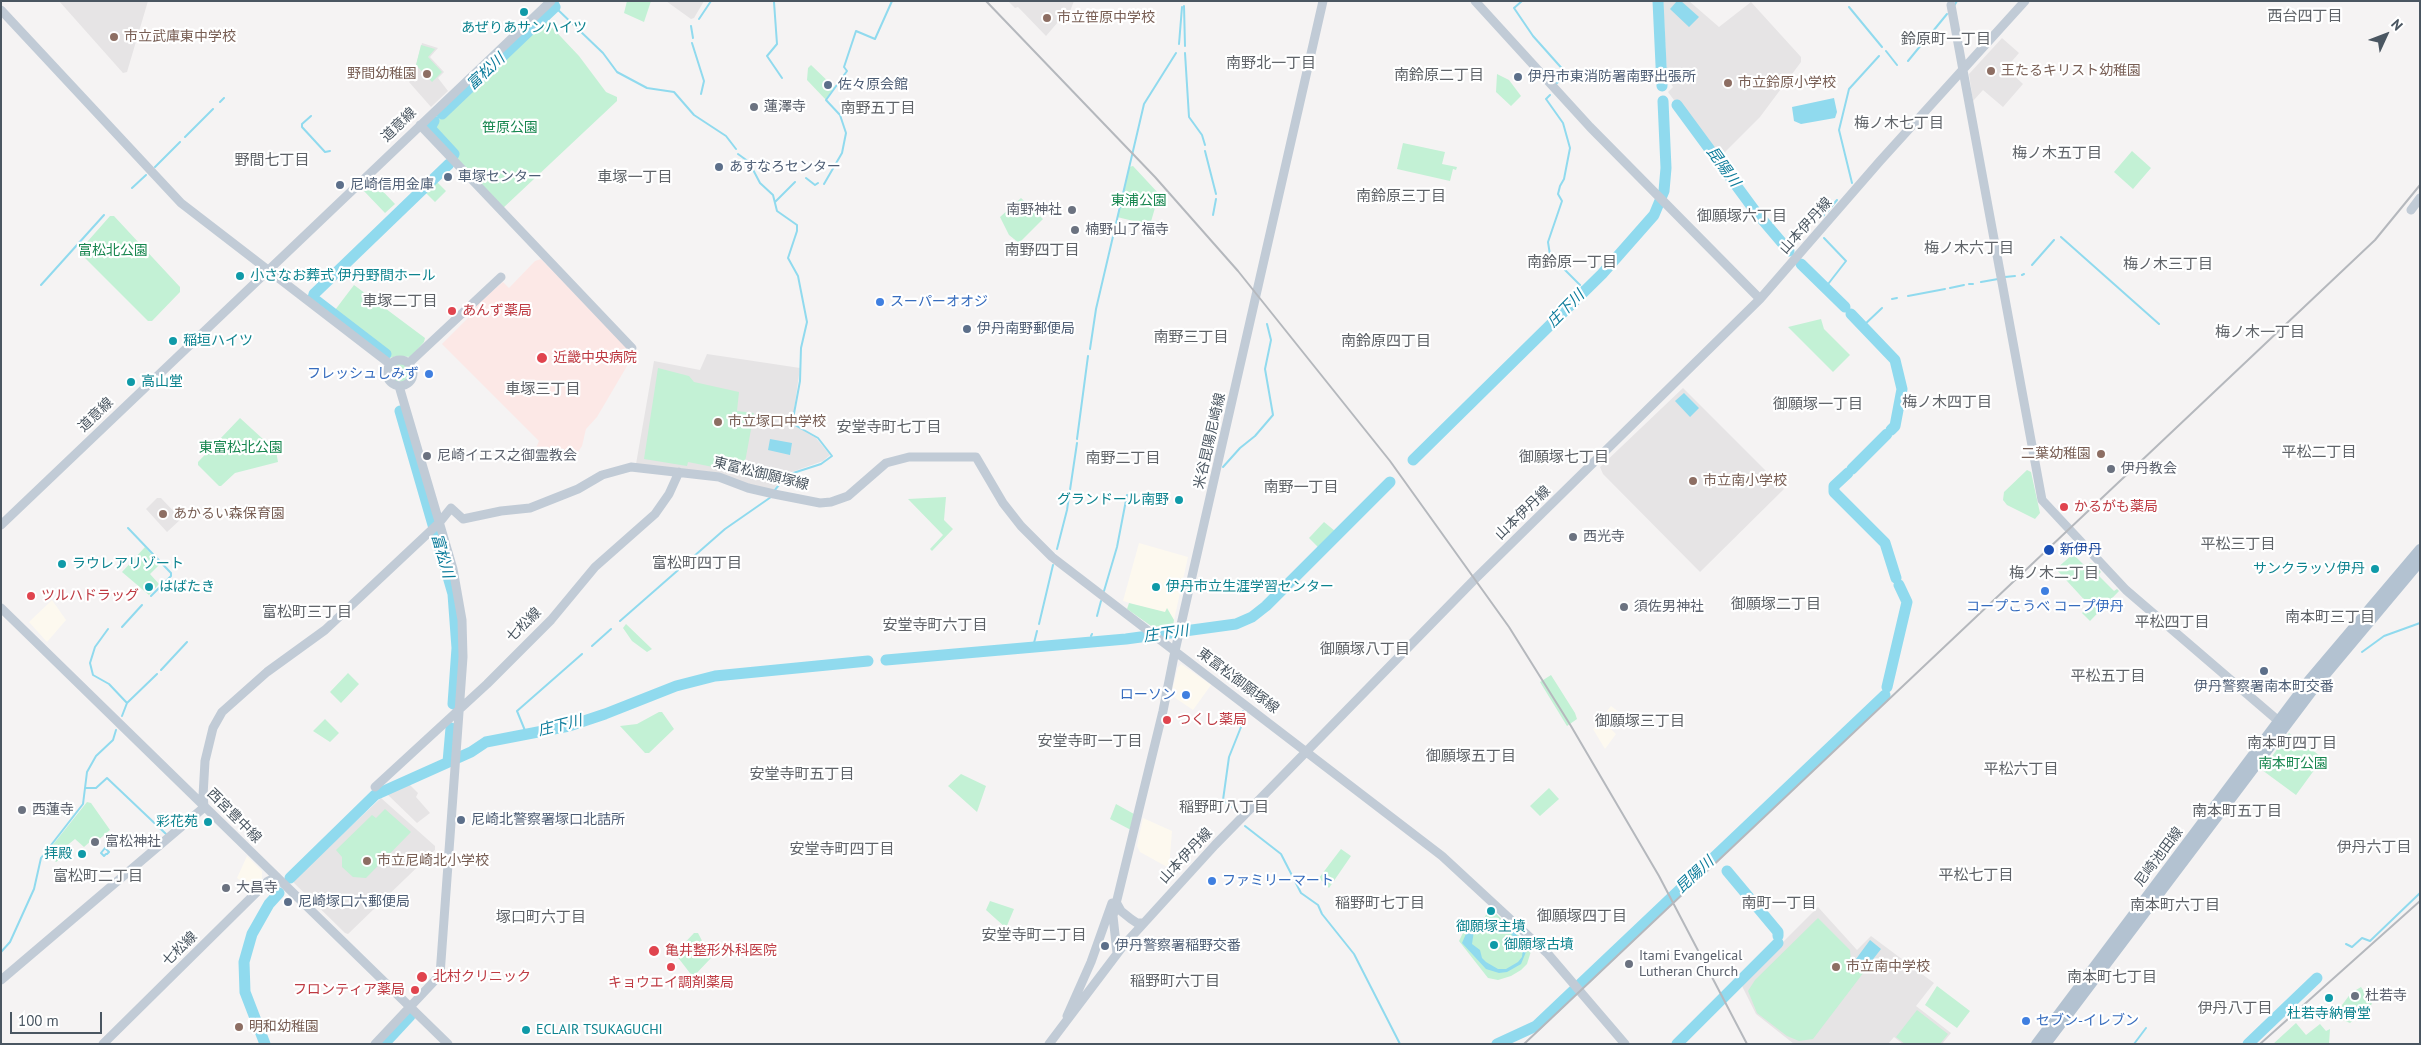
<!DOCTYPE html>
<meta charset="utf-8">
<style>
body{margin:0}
#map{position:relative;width:2421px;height:1045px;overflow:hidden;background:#f5f3f3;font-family:"PT Sans",sans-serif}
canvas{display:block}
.frame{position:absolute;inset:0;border:2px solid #4a5661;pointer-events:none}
.north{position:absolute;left:2361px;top:10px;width:50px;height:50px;-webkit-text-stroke:4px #fff;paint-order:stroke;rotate:47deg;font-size:14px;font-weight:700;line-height:20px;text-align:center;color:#4a5661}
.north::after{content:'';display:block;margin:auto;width:18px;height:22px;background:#4a5661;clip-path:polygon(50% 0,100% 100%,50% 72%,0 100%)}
.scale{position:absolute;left:10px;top:1012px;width:92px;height:22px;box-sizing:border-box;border:2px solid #4a5661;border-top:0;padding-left:6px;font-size:15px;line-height:18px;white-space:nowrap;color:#4a5661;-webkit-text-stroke:4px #fff;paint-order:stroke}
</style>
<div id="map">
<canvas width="2421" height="1045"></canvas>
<div class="frame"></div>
<div class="north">N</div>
<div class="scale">100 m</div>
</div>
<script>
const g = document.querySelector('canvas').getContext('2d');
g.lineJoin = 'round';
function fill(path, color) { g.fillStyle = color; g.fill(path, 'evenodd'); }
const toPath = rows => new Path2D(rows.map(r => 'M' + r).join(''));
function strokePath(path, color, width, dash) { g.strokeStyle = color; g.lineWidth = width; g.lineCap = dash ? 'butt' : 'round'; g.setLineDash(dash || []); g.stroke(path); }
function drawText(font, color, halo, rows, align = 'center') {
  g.font = font + ' "PT Sans","Noto Sans JP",sans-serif'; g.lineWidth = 4.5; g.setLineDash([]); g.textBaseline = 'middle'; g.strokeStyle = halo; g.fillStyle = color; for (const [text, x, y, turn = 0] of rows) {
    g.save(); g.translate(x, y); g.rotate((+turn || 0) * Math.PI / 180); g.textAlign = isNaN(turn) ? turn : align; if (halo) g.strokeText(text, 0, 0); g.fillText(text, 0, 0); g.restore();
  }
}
fill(toPath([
 [1139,543,1188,557,1174,620,1167,609,1165,613,1123,601],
 [52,600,66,620,47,642,29,622],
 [1181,664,1211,685,1193,710,1171,695,1178,667],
 [1611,706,1619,712,1610,728,1616,734,1605,749,1593,729],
 [1143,818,1172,831,1169,868,1140,852,1137,846],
 [247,856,262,871,262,879,252,889,237,878]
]), '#fdf9ef');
fill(toPath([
 [59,1,148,1,127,72,123,73],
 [666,1,704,1,694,18,691,19],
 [1008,1,1074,1,1067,19,1058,22,1046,36,1018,7,1015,8],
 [1663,1,1689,1,1719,27,1751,2,1801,57,1801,62,1760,117,1718,159,1668,92,1673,87,1667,78],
 [2002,38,2019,53,2006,68,2023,84,2003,107,1983,90,1973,101,1969,74],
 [422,43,438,48,430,57,444,72,438,78,448,91,431,107,409,82,412,79],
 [707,354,800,368,792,424,816,438,830,455,823,461,786,474,772,491,636,464,654,361,700,370],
 [1683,388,1784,489,1700,572,1603,474,1600,467],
 [157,498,161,498,181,519,167,532,146,509],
 [409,784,418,793,416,797,430,813,417,823,387,794],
 [381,798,435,846,435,850,348,934,345,933,292,881],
 [1818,907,1857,950,1871,936,1934,983,1916,1006,1951,1033,1942,1044,1903,1044,1894,1037,1888,1044,1794,1044,1756,1014,1741,984]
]), '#e6e4e5');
fill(toPath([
 [541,259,629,350,627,366,597,417,586,429,582,446,574,458,535,450,539,441,442,344,468,318,470,310,503,282,509,288,535,261]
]), '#fce8e6');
fill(toPath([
 [627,1,651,1,644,22,624,13],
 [543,21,546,21,579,56,606,92,617,97,617,101,502,209,454,158,456,153,433,125],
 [421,45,435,49,428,57,442,72,432,82,416,65],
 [811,65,834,87,826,100,807,80,808,68],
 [1497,74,1509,80,1521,96,1511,106,1496,92],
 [1403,143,1445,152,1442,164,1457,167,1456,170,1453,169,1450,181,1397,169],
 [2132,151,2151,168,2133,189,2114,172],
 [1133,166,1159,194,1150,225,1117,217,1129,167],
 [434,179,446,191,435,202,423,190],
 [372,180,395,204,385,213,363,190],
 [1021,198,1043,219,1019,243,1009,235,1000,217],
 [110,216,114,216,180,287,180,292,152,321,148,321,80,253,80,250],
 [354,285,425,338,424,342,411,357,397,356,390,358,332,314],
 [1821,319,1824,329,1850,355,1833,372,1788,327],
 '390 372a10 10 0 1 1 20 0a10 10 0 1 1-20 0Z',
 [658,368,689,376,694,382,739,392,737,411,754,413,743,473,688,462,687,466,644,459],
 [240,418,276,451,278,462,235,473,221,486,219,486,198,465,198,462],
 [2027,470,2031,472,2040,513,2035,519,2007,505,2003,500,2004,492],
 [946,497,944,520,953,529,932,551,930,549,943,535,908,499],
 [1324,522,1335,531,1318,547,1309,538],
 [145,547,160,564,150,574,159,584,149,595,122,572],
 [2073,554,2086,567,2090,563,2094,564,2101,572,2098,575,2114,591,2117,589,2119,591,2090,621,2082,613,2090,606,2056,569],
 [1129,603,1165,612,1167,608,1174,620,1173,626,1154,628,1127,609],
 [626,624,652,649,647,652,632,641,623,628],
 [348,673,359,684,341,703,330,692],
 [1551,675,1575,713,1577,719,1567,726,1540,682],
 [659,712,662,712,674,729,649,753,645,753,620,726,637,724],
 [325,719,339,733,330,742,313,731],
 [2289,733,2323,758,2296,795,2262,770],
 [961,774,986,786,977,812,948,786],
 [1549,788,1559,799,1540,816,1530,806],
 [87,802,91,803,110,830,96,842,92,840,84,847,75,839,59,852,63,857,56,862,47,852],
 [1116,804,1134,814,1131,830,1110,819],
 [385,809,411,832,366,878,353,877,342,867,342,857,336,850,372,815,376,818],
 [1341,849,1351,856,1329,888,1319,878],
 [990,901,1014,909,1006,928,986,910],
 [1490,908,1532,948,1527,964,1521,970,1511,976,1498,980,1488,978,1459,941,1470,918,1483,920],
 [1818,918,1850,950,1851,961,1864,972,1813,1039,1799,1041,1787,1036,1757,1013,1748,991,1755,980],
 [694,933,698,933,711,958,693,977,676,955,676,952],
 [1937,986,1970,1011,1957,1028,1925,1005],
 [2361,987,2372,1004,2350,1023,2338,1018,2342,1005,2351,993],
 [1917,1010,1948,1034,1940,1044,1905,1044,1896,1037],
 [2296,1023,2306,1035,2320,1024,2326,1031,2330,1029,2329,1044,2273,1044]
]), '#c3f1d5');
fill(toPath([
 [1677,1,1681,1,1699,17,1689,27,1670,9],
 [1834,98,1837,112,1835,118,1801,124,1794,121,1792,107],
 [1684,393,1699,408,1690,417,1675,401],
 [770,439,792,443,790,455,768,450],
 [1472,920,1511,929,1508,932,1480,927,1474,931,1472,944,1480,950,1482,958,1486,962,1498,969,1506,969,1518,962,1522,957,1523,947,1511,934,1513,931,1528,947,1521,964,1507,972,1499,973,1486,969,1462,943],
 [1870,940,1881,949,1867,967,1856,959]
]), '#90daee');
strokePath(toPath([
 [1522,1,1514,8,1533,36,1566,73,1556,84],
 [774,2,777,44,767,56,782,78],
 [1184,6,1185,46],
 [1954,6,1957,1],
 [555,7,603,53,617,72,647,88,674,92,694,115,726,136,736,149],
 [1849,7,1882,47],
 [699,19,711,1],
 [691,26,693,38],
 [1929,36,1947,14],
 [692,43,704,81,701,94],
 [1179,44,1182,7],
 [1886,51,1897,65],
 [1185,53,1189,117,1202,135,1205,145],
 [1908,61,1926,39],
 [1550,95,1546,99,1563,123,1570,148,1564,179,1560,186,1558,194,1562,201,1548,242,1550,255,1580,285],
 [220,102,224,98],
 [311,116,302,124,302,127,325,152,330,151],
 [185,137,213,109],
 [1205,151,1216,194],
 [738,154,749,162,760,183,773,195,777,211,797,225,797,231,788,258,798,276,807,322,801,348,800,381,793,419,793,424,818,438,832,456,821,464,787,475,774,491],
 [155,167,180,142],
 [806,178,815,185,818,183],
 [1852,183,1839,130,1849,89,1879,56],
 [824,184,842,153,846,133,840,115,826,100,847,71,844,67,856,31,875,39,892,1],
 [132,188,146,175],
 [775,202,795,182],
 [1827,212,1837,200],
 [1213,215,1216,199],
 [1820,219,1824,215],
 [2061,237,2159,324],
 [1824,238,1846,261,1825,288],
 [2032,265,2054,240],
 [2022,275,2024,274],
 [2005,277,2015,276],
 [1981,282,1998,279],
 [1969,284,1973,284],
 [41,285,104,215],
 [1582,287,1585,290],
 [1950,288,1964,285],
 [1908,296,1945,289],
 [1892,299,1897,298],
 [1863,326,1882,308],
 [1090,349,1096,309,1144,104,1176,53],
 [1077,439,1088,356],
 [1223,467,1240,448,1255,436,1273,415,1265,369,1271,340,1267,324],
 [128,528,171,573,171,576,151,596],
 [1057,549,1067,510,1077,443],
 [1104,591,1117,547,1127,495],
 [1097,616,1101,601],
 [620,621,725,529,771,497],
 [1039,624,1053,565],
 [122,627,142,605],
 [108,629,95,647,90,663,93,675,109,684,127,703,122,716],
 [1091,636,1092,634],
 [1090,642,1091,639],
 [592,646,611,629],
 [1033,647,1037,631],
 [2362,652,2384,636,2420,623],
 [161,670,187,642],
 [127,703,157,674],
 [526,733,517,711,582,654],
 [85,788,96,788,107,778,166,834],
 [1235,811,1236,810,1223,800,1229,757,1241,727,1243,711],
 [1245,826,1281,854,1301,893,1318,905,1322,914,1354,954,1400,1044],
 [106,854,104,856,101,853,105,848,109,852,107,854],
 [2346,944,2352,947,2362,938,2370,941,2420,893],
 [1,952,10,942,34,889,41,858,83,804,87,772,96,756,113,740,116,730],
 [2134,1044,2146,1028]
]), '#90daee', 2);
strokePath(toPath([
 [1658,1,1662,86],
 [538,23,555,7,554,5],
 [1677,105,1755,211,1789,251],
 [442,114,530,30],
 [434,121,430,128,454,154,453,156],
 [1801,264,1845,307],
 [1851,314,1895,360,1902,389,1895,426,1891,430],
 [386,354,313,298,314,294,449,164],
 [400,411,453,594,457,648,453,704],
 [1413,460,1602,274,1654,215,1664,191,1666,168,1663,101],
 [1852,469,1887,434],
 [1848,473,1834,486,1834,492,1885,543,1896,578],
 [886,660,1126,639,1236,624,1252,617,1266,606,1390,482],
 [1887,687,1907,602,1899,585],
 [448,762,451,728],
 [1727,871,1778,932,1778,936],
 [290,878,375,795,471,752,486,742,569,726,605,714,676,686,715,676,868,661],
 [265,1044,245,992,244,962,252,934,269,904,279,893],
 [384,1044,410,1016],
 [1497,1044,1536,1026,1885,695],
 [1677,1044,1778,943],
 [2248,1044,2317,978]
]), '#90daee', 11);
strokePath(toPath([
 [1475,1,1590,127,1760,299],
 [1951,5,2042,500,2126,590,2282,724],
 [1,10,181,203,390,364],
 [420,125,632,348],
 [2411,210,2420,198],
 '387 373a13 13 0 1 1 26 0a13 13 0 1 1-26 0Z',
 [409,363,501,277],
 [1,525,551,1],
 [1,608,448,1044],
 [375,787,487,684,551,620,595,567,655,514,669,494,679,472],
 [1116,902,1121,911,1131,919,1137,923,1143,923],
 [1117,953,1113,916,1163,711,1175,651,1323,1],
 [1,980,201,810,204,806,203,796,205,761,213,728,222,712,267,672,325,630,439,523,451,508,463,519,501,511,530,508,578,489,602,475,631,467,719,477,748,488,774,494,820,503,831,502,848,496,886,463,909,457,976,457,1003,503,1021,526,1052,557,1442,856,1548,954,1625,1044],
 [1067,1016,1091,962,1112,903],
 [103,1044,268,881,277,877],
 [375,1044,440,975,463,657,462,620,453,569,399,386],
 [1049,1044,1123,946,1215,845,1476,578,1760,299,1880,161,2025,1]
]), '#c1cbd6', 9);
strokePath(toPath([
 [2036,1044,2309,680,2420,549],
 [2046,1044,2316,686,2420,562]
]), '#b3c2d1', 10);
strokePath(toPath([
 [986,1,1155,177,1238,271,1390,461,1509,627,1571,726,1659,876,1747,1044],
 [1524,1044,2375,240,2420,185],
 [2260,1044,2420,901]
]), '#b5b8bd', 2);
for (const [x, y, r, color] of [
 [524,12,5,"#0f9aa8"],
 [1047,18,5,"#8d6e63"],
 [114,37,5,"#8d6e63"],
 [1991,71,5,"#8d6e63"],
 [427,74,5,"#8d6e63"],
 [1518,77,5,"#5c6f8a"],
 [1728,83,5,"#8d6e63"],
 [828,85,5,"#5c6f8a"],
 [754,107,5,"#6b7280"],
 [719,167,5,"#5c6f8a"],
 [448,177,5,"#5c6f8a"],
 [340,185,5,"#5c6f8a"],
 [1072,210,5,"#6b7280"],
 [1075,230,5,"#6b7280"],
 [240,276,5,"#0f9aa8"],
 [880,302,5,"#3f7fe0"],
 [452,311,5,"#e0444e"],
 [967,329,5,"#5c6f8a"],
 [173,341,5,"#0f9aa8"],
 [542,358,6,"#e0444e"],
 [429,374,5,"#3f7fe0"],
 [131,382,5,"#0f9aa8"],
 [718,422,5,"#8d6e63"],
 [2101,454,5,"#8d6e63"],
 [427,456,5,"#6b7280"],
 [2111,469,5,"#6b7280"],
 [1693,481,5,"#8d6e63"],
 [1179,500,5,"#0f9aa8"],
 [2064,507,5,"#e0444e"],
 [163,514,5,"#8d6e63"],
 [1573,537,5,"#6b7280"],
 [2049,550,6,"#1a4fb4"],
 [62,564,5,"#0f9aa8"],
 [2375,569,5,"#0f9aa8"],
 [149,587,5,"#0f9aa8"],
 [1156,587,5,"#0f9aa8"],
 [2045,591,5,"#3f7fe0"],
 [31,596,5,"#e0444e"],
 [1624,607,5,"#6b7280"],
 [2264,671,5,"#5c6f8a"],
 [1186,695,5,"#3f7fe0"],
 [1167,720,5,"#e0444e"],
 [22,810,5,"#6b7280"],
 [461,820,5,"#5c6f8a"],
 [208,822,5,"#0f9aa8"],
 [95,842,5,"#6b7280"],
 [82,854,5,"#0f9aa8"],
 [367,861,5,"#8d6e63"],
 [1212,881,5,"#3f7fe0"],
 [226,888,5,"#6b7280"],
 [288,902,5,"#5c6f8a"],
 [1491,911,5,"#0f9aa8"],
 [1494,945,5,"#0f9aa8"],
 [1105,946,5,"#5c6f8a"],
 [654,951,6,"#e0444e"],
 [1629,964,5,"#6b7280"],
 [671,967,5,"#e0444e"],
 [1836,967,5,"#8d6e63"],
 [422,977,6,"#e0444e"],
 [415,990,5,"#e0444e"],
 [2355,996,5,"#6b7280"],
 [2329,998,5,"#0f9aa8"],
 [2026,1021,5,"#3f7fe0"],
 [239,1027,5,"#8d6e63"],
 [526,1030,5,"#0f9aa8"]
]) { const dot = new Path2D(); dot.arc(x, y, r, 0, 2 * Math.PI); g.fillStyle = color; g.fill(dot); strokePath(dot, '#fff', 2); }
drawText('14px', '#785e54', '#fff', [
 ["市立笹原中学校",1057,18],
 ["市立武庫東中学校",124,37],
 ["王たるキリスト幼稚園",2001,71],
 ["野間幼稚園",417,74,"right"],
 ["市立鈴原小学校",1738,83],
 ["市立塚口中学校",728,422],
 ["二葉幼稚園",2091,454,"right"],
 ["市立南小学校",1703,481],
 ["あかるい森保育園",173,514],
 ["市立尼崎北小学校",377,861],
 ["市立南中学校",1846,967],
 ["明和幼稚園",249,1027]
], 'left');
drawText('14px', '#0d838f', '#fff', [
 ["あぜりあサンハイツ",524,28,"center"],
 ["小さなお葬式 伊丹野間ホール",250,276],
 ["稲垣ハイツ",183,341],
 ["高山堂",141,382],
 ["グランドール南野",1169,500,"right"],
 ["ラウレアリゾート",72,564],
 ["サンクラッソ伊丹",2365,569,"right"],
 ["はばたき",159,587],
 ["伊丹市立生涯学習センター",1166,587],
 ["彩花苑",198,822,"right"],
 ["拝殿",72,854,"right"],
 ["御願塚主墳",1491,927,"center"],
 ["御願塚古墳",1504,945],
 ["杜若寺納骨堂",2329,1014,"center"],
 ["ECLAIR TSUKAGUCHI",536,1030]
], 'left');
drawText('14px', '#4e5e75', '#fff', [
 ["伊丹市東消防署南野出張所",1528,77],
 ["佐々原会館",838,85],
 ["あすなろセンター",729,167],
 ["車塚センター",458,177],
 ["尼崎信用金庫",350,185],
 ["伊丹南野郵便局",977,329],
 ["伊丹警察署南本町交番",2264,687,"center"],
 ["尼崎北警察署塚口北詰所",471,820],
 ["尼崎塚口六郵便局",298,902],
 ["伊丹警察署稲野交番",1115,946]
], 'left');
drawText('14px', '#5b616d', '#fff', [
 ["蓮澤寺",764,107],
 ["南野神社",1062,210,"right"],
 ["楠野山了福寺",1085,230],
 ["尼崎イエス之御霊教会",437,456],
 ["伊丹教会",2121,469],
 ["西光寺",1583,537],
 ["須佐男神社",1634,607],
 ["西蓮寺",32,810],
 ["富松神社",105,842],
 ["大昌寺",236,888],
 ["Itami Evangelical",1639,956],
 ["Lutheran Church",1639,972],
 ["杜若寺",2365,996]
], 'left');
drawText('14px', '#4a5661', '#fff', [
 ["道意線",399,125,-44],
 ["山本伊丹線",1806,226,-48],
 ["道意線",96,415,-44],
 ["米谷昆陽尼崎線",1210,441,-77],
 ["東富松御願塚線",761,474,14],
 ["山本伊丹線",1523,513,-44],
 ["七松線",524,625,-44],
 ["東富松御願塚線",1238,681,37],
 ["西宮豊中線",234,816,45],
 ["山本伊丹線",1186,856,-47],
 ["尼崎池田線",2159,857,-53],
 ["七松線",180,949,-44]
]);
drawText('14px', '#17864f', '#fff', [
 ["笹原公園",510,128],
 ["東浦公園",1139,201],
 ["富松北公園",113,251],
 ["東富松北公園",241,448],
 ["南本町公園",2293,764]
]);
drawText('14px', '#366cbe', '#fff', [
 ["スーパーオオジ",890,302],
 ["フレッシュしみず",419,374,"right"],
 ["コープこうべ コープ伊丹",2045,607,"center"],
 ["ローソン",1176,695,"right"],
 ["ファミリーマート",1222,881],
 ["セブン-イレブン",2036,1021]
], 'left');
drawText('14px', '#be3a42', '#fff', [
 ["あんず薬局",462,311],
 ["近畿中央病院",553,358],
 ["かるがも薬局",2074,507],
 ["ツルハドラッグ",41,596],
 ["つくし薬局",1177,720],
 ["亀井整形外科医院",665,951],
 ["北村クリニック",433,977],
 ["キョウエイ調剤薬局",671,983,"center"],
 ["フロンティア薬局",405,990,"right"]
], 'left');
drawText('14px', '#164399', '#fff', [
 ["新伊丹",2060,550]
], 'left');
drawText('15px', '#5f6368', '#fff', [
 ["西台四丁目",2305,17],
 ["鈴原町一丁目",1946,40],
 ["南野北一丁目",1271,64],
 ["南鈴原二丁目",1439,76],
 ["南野五丁目",878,109],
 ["梅ノ木七丁目",1899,124],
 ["梅ノ木五丁目",2057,154],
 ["野間七丁目",272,161],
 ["車塚一丁目",635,178],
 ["南鈴原三丁目",1401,197],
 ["御願塚六丁目",1742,217],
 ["梅ノ木六丁目",1969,249],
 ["南野四丁目",1042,251],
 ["南鈴原一丁目",1572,263],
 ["梅ノ木三丁目",2168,265],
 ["車塚二丁目",400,302],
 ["梅ノ木一丁目",2260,333],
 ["南野三丁目",1191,338],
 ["南鈴原四丁目",1386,342],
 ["車塚三丁目",543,390],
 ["梅ノ木四丁目",1947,403],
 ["御願塚一丁目",1818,405],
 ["安堂寺町七丁目",889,428],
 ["平松二丁目",2319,453],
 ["御願塚七丁目",1564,458],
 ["南野二丁目",1123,459],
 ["南野一丁目",1301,488],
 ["平松三丁目",2238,545],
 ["富松町四丁目",697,564],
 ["梅ノ木二丁目",2054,574],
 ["御願塚二丁目",1776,605],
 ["富松町三丁目",307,613],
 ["南本町三丁目",2330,618],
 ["平松四丁目",2172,623],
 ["安堂寺町六丁目",935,626],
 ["御願塚八丁目",1365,650],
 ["平松五丁目",2108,677],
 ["御願塚三丁目",1640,722],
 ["安堂寺町一丁目",1090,742],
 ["南本町四丁目",2292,744],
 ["御願塚五丁目",1471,757],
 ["平松六丁目",2021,770],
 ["安堂寺町五丁目",802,775],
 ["稲野町八丁目",1224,808],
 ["南本町五丁目",2237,812],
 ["伊丹六丁目",2374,848],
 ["安堂寺町四丁目",842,850],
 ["平松七丁目",1976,876],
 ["富松町二丁目",98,877],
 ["稲野町七丁目",1380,904],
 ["南町一丁目",1779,904],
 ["南本町六丁目",2175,906],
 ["御願塚四丁目",1582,917],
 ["塚口町六丁目",541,918],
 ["安堂寺町二丁目",1034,936],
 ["南本町七丁目",2112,978],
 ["稲野町六丁目",1175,982],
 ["伊丹八丁目",2235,1009]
]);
drawText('italic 15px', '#0c7c9b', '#fff', [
 ["富松川",486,72,-43],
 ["昆陽川",1723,167,54],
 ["庄下川",1566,309,-45],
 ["富松川",442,556,74],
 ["庄下川",1166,634,-8],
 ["庄下川",560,726,-14],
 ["昆陽川",1695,875,-43]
]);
</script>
